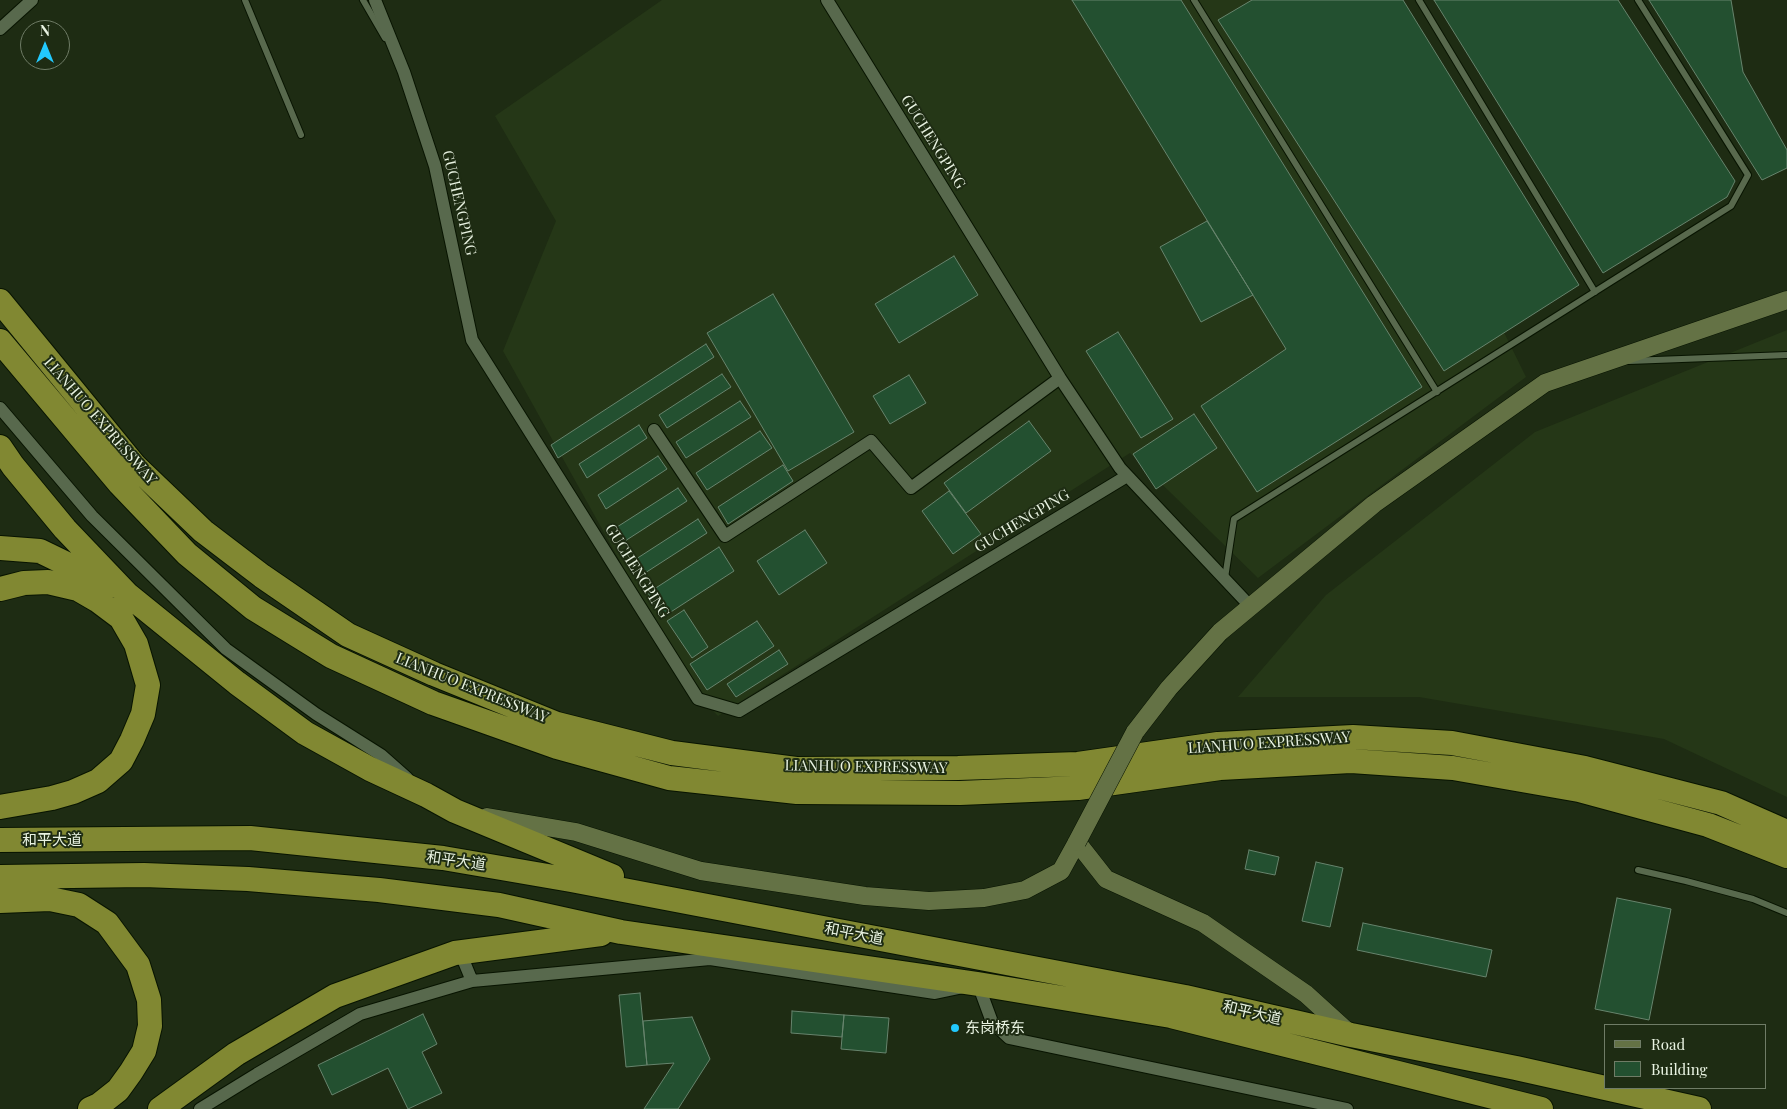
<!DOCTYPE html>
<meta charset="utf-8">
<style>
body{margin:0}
#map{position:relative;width:1787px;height:1109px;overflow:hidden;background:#1e2c13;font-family:"Playfair Display",serif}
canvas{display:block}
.legend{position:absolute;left:1604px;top:1024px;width:162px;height:65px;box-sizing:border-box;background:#1e2c13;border:1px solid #6f7c66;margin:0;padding:6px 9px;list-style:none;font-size:15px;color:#e9f3e2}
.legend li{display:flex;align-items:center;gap:10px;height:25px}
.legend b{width:25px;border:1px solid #6f7c66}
.north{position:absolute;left:20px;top:20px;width:50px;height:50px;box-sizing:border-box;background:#1e2c13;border:1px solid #6f7c66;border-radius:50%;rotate:0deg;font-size:14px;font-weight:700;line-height:20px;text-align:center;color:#e9f3e2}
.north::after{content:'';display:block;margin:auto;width:18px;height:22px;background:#22c9fd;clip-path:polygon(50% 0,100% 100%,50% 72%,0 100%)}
</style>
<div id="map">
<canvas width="1787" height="1109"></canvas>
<ul class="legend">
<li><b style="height:6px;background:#647245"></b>Road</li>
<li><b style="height:14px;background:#235030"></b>Building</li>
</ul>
<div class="north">N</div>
</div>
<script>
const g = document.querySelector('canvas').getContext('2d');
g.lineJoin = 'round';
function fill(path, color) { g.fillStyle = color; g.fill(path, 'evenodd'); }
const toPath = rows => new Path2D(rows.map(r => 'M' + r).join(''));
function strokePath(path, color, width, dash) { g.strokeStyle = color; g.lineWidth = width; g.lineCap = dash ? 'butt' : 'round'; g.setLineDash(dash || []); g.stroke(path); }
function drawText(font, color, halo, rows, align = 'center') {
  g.font = font + ' "Playfair Display","Noto Sans SC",serif'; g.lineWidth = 4; g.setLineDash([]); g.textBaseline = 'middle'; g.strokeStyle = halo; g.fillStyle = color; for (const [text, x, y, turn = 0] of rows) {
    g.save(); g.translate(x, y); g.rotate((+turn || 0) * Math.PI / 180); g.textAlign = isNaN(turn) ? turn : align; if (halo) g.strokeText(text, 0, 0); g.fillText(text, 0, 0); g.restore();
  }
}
fill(toPath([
 [662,0,1340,0,1526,377,1258,578,1130,453,718,716,690,687,503,351,556,221,495,116],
 [1787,330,1787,797,1664,739,1419,697,1238,697,1326,595,1535,432]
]), '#253717');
const building = toPath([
 [1072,0,1181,0,1422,387,1257,492,1201,406,1286,349,1072,0],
 [1252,0,1403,0,1579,285,1444,371,1218,20,1252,0],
 [1434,0,1618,0,1735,181,1727,197,1603,273,1434,0],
 [1649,0,1731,0,1743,72,1787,150,1787,168,1762,180,1649,0],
 [1207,221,1253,295,1201,322,1160,247,1207,221],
 [954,256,978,295,899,343,875,304,954,256],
 [773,294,854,432,788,471,707,333,773,294],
 [1118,332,1173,419,1141,438,1086,351,1118,332],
 [706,344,714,357,558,458,551,445,706,344],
 [722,374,731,387,667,428,659,415,722,374],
 [909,375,926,403,890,424,873,396,909,375],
 [740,401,751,417,686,458,676,442,740,401],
 [1194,414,1217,448,1156,489,1133,454,1194,414],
 [1029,421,1051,451,966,513,944,483,1029,421],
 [639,425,647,438,587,478,579,464,639,425],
 [760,431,772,448,707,490,696,473,760,431],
 [658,456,667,469,606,509,598,495,658,456],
 [783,465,793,481,728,524,718,507,783,465],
 [678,488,687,501,625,541,617,527,678,488],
 [949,491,981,534,953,554,922,511,949,491],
 [698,519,707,533,645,573,636,559,698,519],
 [805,530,827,563,779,595,757,561,805,530],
 [719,547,734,571,663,617,648,593,719,547],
 [684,610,708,647,692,658,667,621,684,610],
 [757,621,774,646,707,690,690,664,757,621],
 [779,650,788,664,736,697,727,684,779,650],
 [1249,850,1279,857,1275,875,1245,869,1249,850],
 [1316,862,1343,868,1330,927,1302,921,1316,862],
 [1617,898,1671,909,1649,1020,1595,1009,1617,898],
 [1363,923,1492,950,1486,977,1357,950,1363,923],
 [640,993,647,1065,626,1067,619,995,640,993],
 [792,1011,844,1015,842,1037,791,1033,792,1011],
 [423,1014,437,1044,422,1052,442,1093,408,1109,388,1068,332,1095,318,1065,423,1014],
 [844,1015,889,1018,886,1053,841,1049,844,1015],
 [692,1017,710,1059,678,1109,644,1109,674,1063,647,1065,643,1021,692,1017]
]);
fill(building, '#235030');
strokePath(building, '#67846d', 1);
const lane = toPath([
 [245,0,301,135],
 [363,0,385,38],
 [1194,0,1437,392],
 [1419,0,1595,292],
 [1629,361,1787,355],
 [1225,578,1234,519,1731,206,1748,175,1638,0],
 [1638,870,1686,881,1753,899,1787,913]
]);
const street = toPath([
 [375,0,404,72,435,166,472,340,698,699,739,711,1127,476],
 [827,0,1060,378,1120,468,1251,607],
 [0,29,32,0],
 [0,408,92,516,226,649,316,714,381,755,407,778],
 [654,430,725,536,871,441,911,488,1060,378],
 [460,952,472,981],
 [200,1109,257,1074,360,1014,472,981,710,959,935,993,978,984,992,1022,1009,1038,1347,1109]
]);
const secondary = toPath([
 [1135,732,1169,688,1220,632,1374,504,1545,383,1787,300],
 [487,817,576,832,701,871,865,896,929,901,984,898,1025,890,1061,871,1077,842,1106,879,1203,923,1306,994,1349,1033]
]);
const highway = toPath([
 [0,301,135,466,203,531,262,576,348,635,434,674,557,724,672,753,796,769,958,768,1078,764,1218,744,1353,737,1452,743,1585,768,1721,803,1787,832],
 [0,341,120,484,187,554,253,608,331,656,433,703,557,747,669,778,797,792,960,793,1078,788,1220,768,1351,761,1453,768,1579,790,1708,825,1787,856],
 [0,447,13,466,65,529,127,594,237,683,305,733,370,769,426,795,455,811,612,876],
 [0,548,40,551,112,586],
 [0,589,24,583,48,582,78,589,97,600,121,618,136,644,148,685,143,714,132,740,121,761,98,781,73,792,52,798,0,807],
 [0,840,250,838,443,858,571,880,1185,997,1351,1035,1516,1068,1699,1109],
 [0,877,144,875,248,879,379,890,499,905,621,932,978,984,1171,1016,1541,1109],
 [0,901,50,899,79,905,107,923,138,965,149,1000,150,1026,144,1051,131,1072,118,1090,99,1105,90,1109],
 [160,1109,236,1054,335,996,455,953,601,934]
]);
strokePath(lane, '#081400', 8);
strokePath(street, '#081400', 14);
strokePath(secondary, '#081400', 19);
strokePath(highway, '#081400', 26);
strokePath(lane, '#58694d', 6);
strokePath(street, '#58694d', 12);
strokePath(secondary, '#647245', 18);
strokePath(highway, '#818832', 24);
const secondaryBridge = toPath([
 [1077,842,1135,732]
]);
strokePath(secondaryBridge, '#081400', 19, []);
strokePath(secondaryBridge, '#647245', 18);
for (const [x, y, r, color] of [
 [955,1028,5,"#22c9fd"]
]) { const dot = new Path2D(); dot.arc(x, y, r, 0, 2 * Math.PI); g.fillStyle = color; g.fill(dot); strokePath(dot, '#1e2c13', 2); }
drawText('15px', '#e9f3e2', '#1e2c13', [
 ["GUCHENGPING",933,142,58],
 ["GUCHENGPING",459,203,77],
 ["LIANHUO EXPRESSWAY",100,421,49],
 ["GUCHENGPING",1022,521,-31],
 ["GUCHENGPING",637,571,58],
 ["LIANHUO EXPRESSWAY",472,688,22],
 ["LIANHUO EXPRESSWAY",1269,743,-4],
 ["LIANHUO EXPRESSWAY",866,767,1],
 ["和平大道",52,840],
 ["和平大道",456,861,8],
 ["和平大道",854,934,11],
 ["和平大道",1252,1013,13]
]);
drawText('15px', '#e9f3e2', '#1e2c13', [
 ["东岗桥东",965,1028]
], 'left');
</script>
